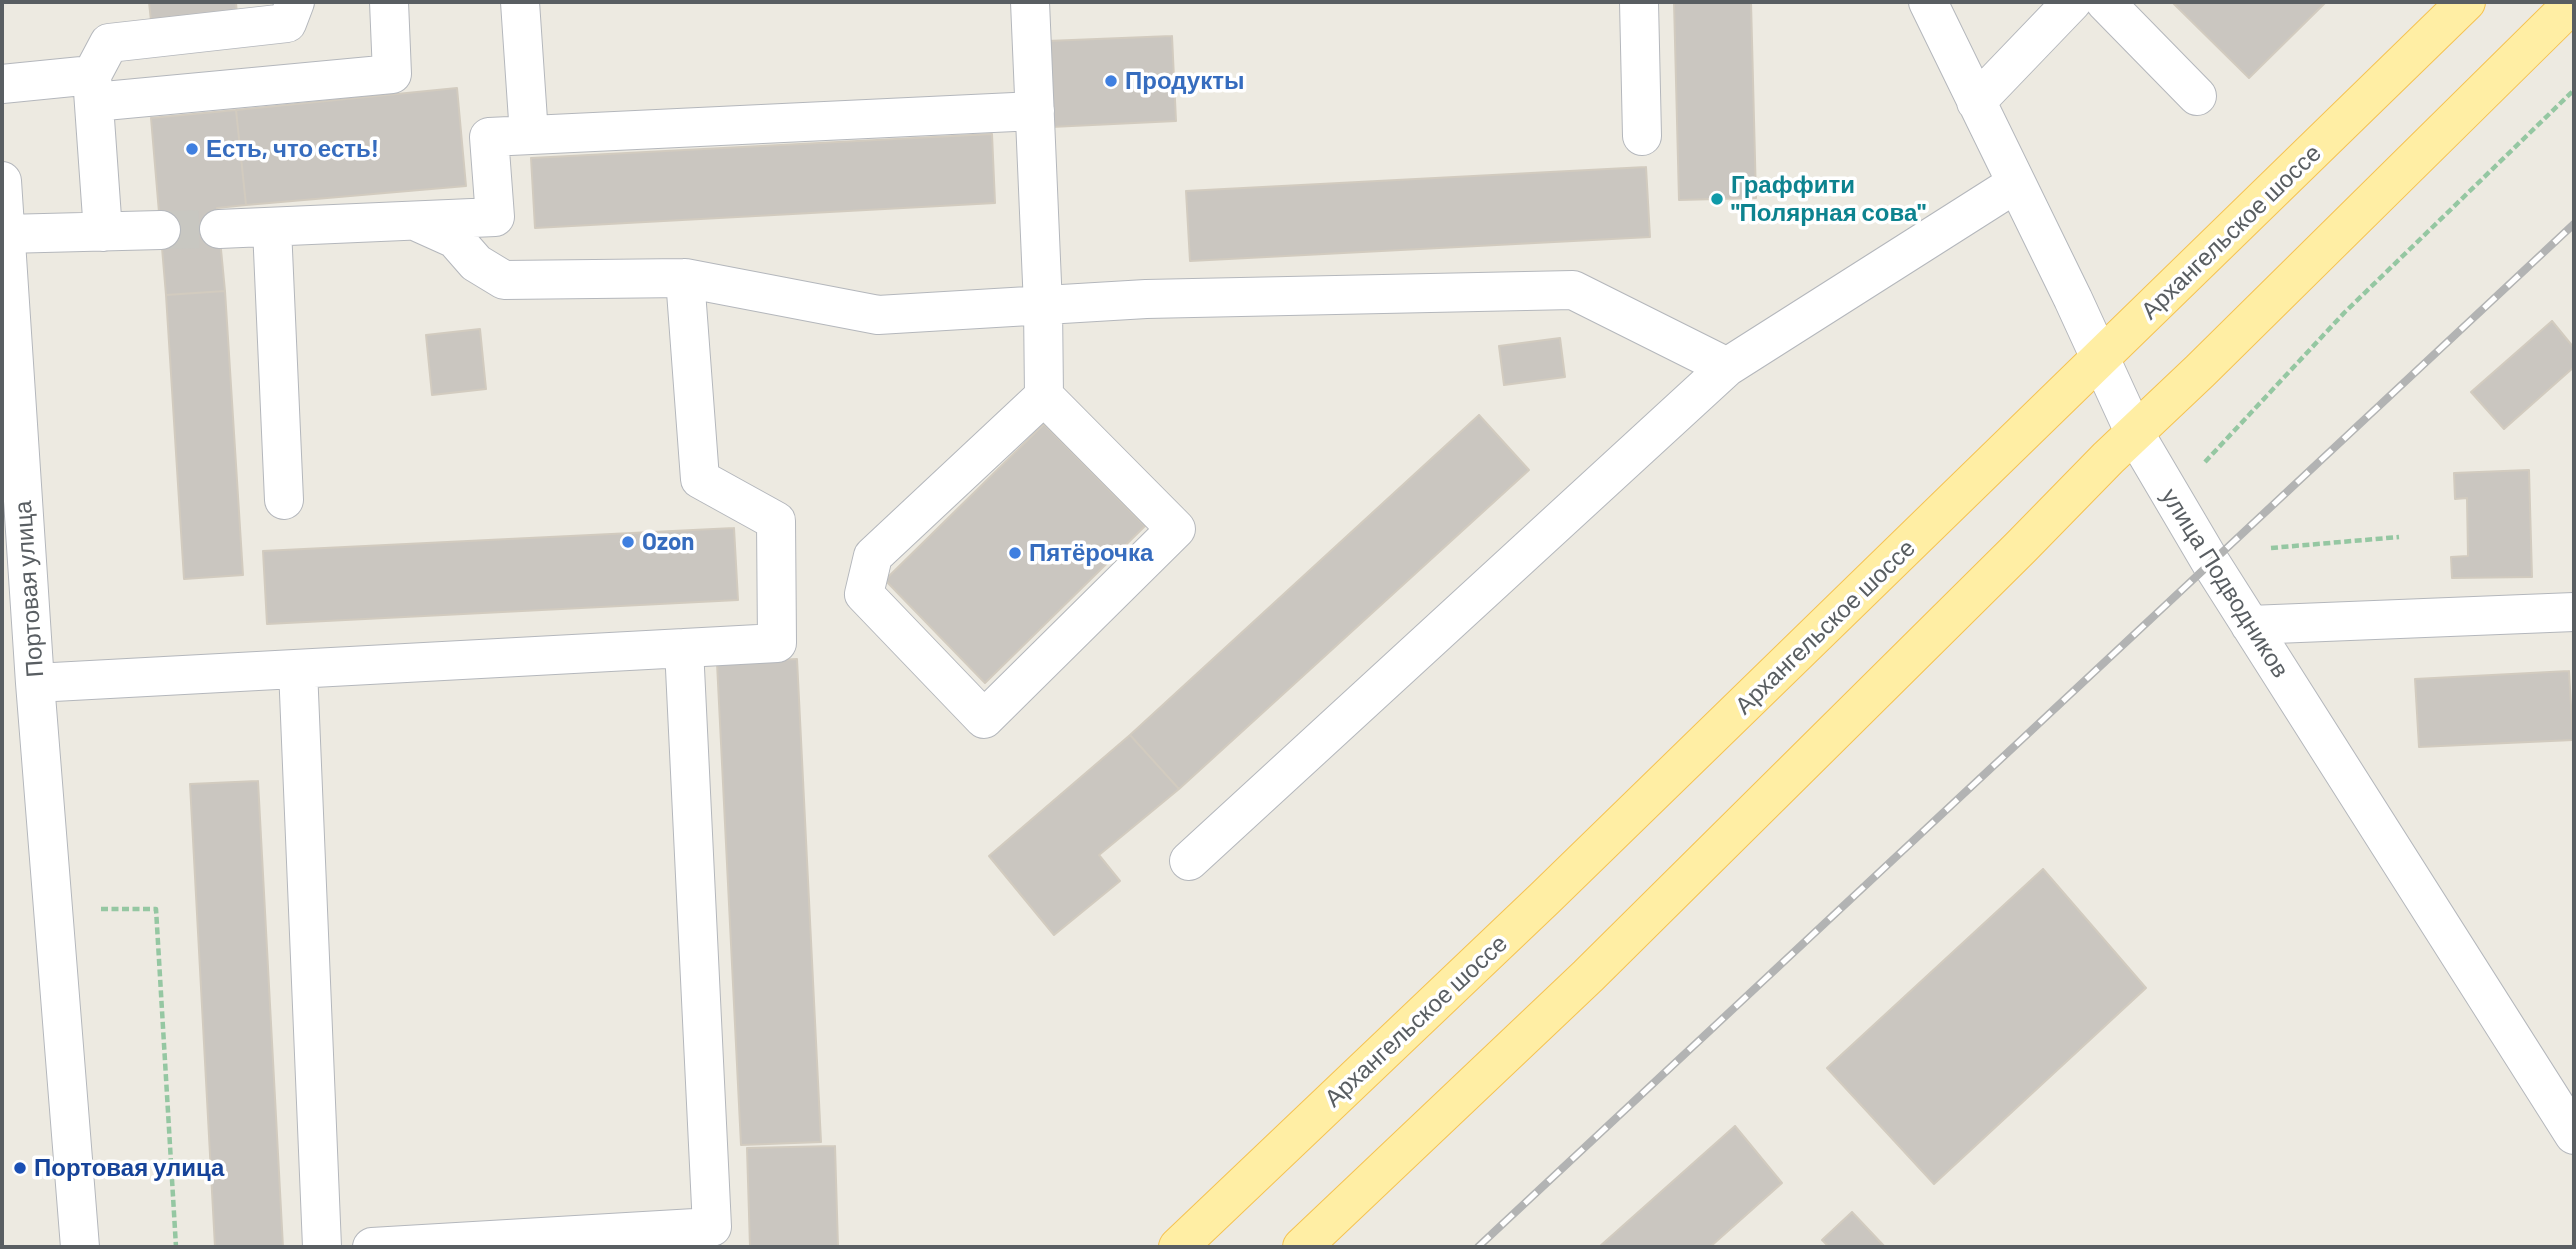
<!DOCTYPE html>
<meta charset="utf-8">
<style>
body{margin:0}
#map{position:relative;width:2576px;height:1249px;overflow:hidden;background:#edeae1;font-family:Barlow,sans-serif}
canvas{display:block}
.frame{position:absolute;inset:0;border:4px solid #595e62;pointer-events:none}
</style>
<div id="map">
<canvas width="2576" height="1249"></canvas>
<div class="frame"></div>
</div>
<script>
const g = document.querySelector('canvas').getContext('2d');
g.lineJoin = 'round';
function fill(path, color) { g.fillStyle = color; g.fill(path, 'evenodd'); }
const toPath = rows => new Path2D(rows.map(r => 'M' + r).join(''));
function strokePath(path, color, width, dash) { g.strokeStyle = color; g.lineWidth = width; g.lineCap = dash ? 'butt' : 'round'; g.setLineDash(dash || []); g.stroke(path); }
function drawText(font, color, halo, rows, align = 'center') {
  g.font = font + ' Barlow,sans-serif'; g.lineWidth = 7; g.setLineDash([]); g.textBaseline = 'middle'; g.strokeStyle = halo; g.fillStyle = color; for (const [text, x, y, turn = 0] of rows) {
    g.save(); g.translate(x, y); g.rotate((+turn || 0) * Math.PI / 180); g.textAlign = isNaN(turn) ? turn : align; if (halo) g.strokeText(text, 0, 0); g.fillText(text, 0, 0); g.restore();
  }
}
const building = toPath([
 [149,2,236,2,237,16,151,21,149,2],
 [1674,2,1751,2,1756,198,1679,200,1674,2],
 [2172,2,2326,2,2249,78,2172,2],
 [1172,36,1176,121,1051,127,1047,41,1172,36],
 [457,88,466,186,246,205,236,110,457,88],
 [236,110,246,205,217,208,225,291,166,295,151,118,236,110],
 [992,134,995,203,535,228,531,158,992,134],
 [1646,167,1650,237,1190,261,1186,191,1646,167],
 [225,291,243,575,184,579,166,295,225,291],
 [2552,321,2574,348,2574,367,2504,429,2471,392,2552,321],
 [480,329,486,389,432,395,426,335,480,329],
 [1560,338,1565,377,1504,385,1499,346,1560,338],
 [1479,415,1529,470,1179,789,1130,735,1479,415],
 [1044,424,1145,526,985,683,885,580,1044,424],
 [2529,470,2532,577,2452,578,2451,557,2468,556,2467,498,2455,499,2454,473,2529,470],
 [734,528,738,600,267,624,263,551,734,528],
 [797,659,821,1142,741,1145,717,663,797,659],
 [2569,671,2573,740,2419,747,2415,679,2569,671],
 [1130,735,1179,789,1099,855,1120,881,1054,935,989,856,1130,735],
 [258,781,283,1247,215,1247,190,784,258,781],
 [2043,869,2146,988,1934,1184,1827,1068,2043,869],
 [1735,1126,1782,1183,1710,1247,1599,1247,1735,1126],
 [835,1146,838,1247,750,1247,747,1148,835,1146],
 [1852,1212,1885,1247,1829,1247,1822,1240,1852,1212]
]);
fill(building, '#cac6c0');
strokePath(building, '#d2cbbf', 2);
strokePath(toPath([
 [161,230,219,229]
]), '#c8c7c1', 38, [38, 19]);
const minor = toPath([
 [520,2,529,135],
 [1030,2,1043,306,1044,396,1176,529,984,719,864,594,873,556,1044,396],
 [1639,2,1642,136],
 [1928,2,2073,299,2135,434,2211,563,2574,1135],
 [2105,2,2197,96],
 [92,77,103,232],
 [2,84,92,75,109,43,287,23,295,2],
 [94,102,392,74,389,2],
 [1976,102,2072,2],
 [2,181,35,683,80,1247],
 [415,221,455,239,476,263,504,280,685,278,878,315,1146,299,1573,290,1727,367],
 [272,228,284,500],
 [219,229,495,217,489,137,1035,111],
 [5,234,161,230],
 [2250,625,2574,612],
 [298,669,322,1247],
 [35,683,777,643,776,521,700,479,685,278],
 [1189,861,1727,367,2015,184],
 [372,1247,712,1227,684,648]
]);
const major = toPath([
 [1178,1247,1545,898,2466,2],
 [1302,1247,1588,976,2021,547,2108,458,2200,371,2574,2]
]);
strokePath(minor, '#b4b7bc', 40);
strokePath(major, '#f5c252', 40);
strokePath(toPath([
 [2205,462,2345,312,2574,90],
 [2271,548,2399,537],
 [101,909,156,909,176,1247]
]), '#95c7a2', 4.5, [7, 3.5]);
strokePath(minor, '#fff', 38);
strokePath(major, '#ffeea4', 38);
const rail = toPath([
 [1478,1247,2574,224]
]);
strokePath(rail, '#b2b3b3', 8);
strokePath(rail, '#fff', 5, [16]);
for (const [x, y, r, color] of [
 [1111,81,7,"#3f7fe0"],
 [192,149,7,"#3f7fe0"],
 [1717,199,7,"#0f9aa8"],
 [628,542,7,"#3f7fe0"],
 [1015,553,7,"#3f7fe0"],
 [20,1168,7,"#1a4fb4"]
]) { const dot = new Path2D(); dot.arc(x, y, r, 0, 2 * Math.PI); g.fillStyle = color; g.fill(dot); strokePath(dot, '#fff', 2.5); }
drawText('bold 24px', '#366cbe', '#fff', [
 ["Продукты",1125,81],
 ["Есть, что есть!",206,149],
 ["Ozon",642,542],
 ["Пятёрочка",1029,553]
], 'left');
drawText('bold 24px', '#0d838f', '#fff', [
 ["Граффити",1731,185],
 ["\"Полярная сова\"",1731,213]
], 'left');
drawText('24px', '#595e62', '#fff', [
 ["Архангельское шоссе",2231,232,-44],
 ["улица Подводников",2225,583,58],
 ["Портовая улица",29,589,-94],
 ["Архангельское шоссе",1825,627,-44],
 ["Архангельское шоссе",1416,1021,-43]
]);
drawText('bold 24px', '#164399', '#fff', [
 ["Портовая улица",34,1168]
], 'left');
</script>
